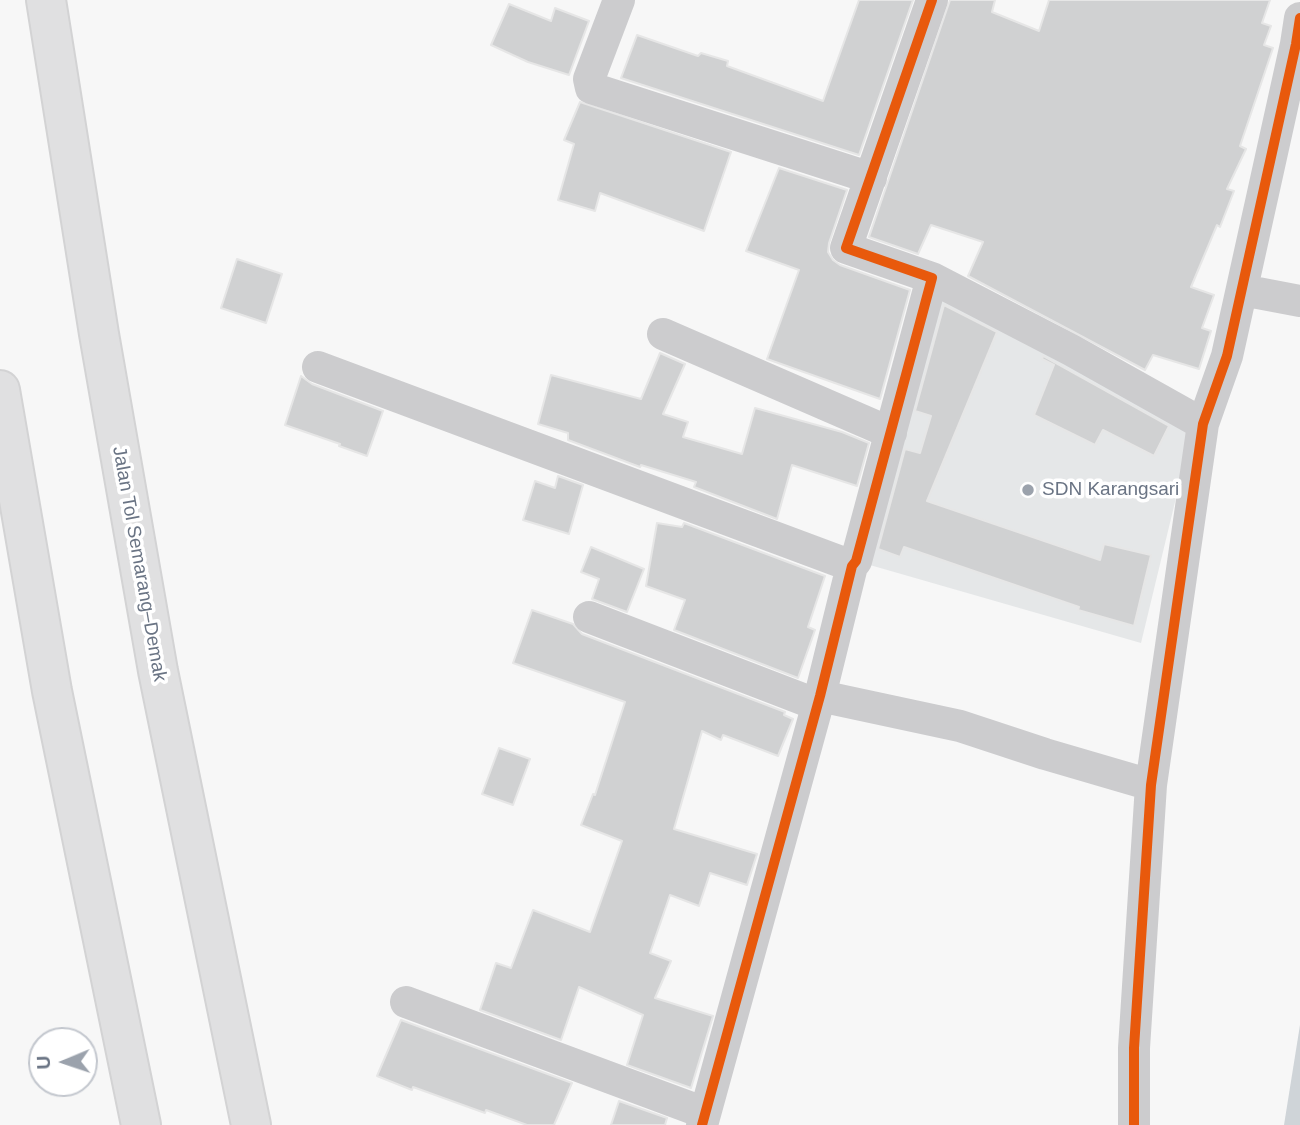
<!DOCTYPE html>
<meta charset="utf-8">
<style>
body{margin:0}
#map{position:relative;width:1300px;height:1125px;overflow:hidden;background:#f7f7f7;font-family:Arial,sans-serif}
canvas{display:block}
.north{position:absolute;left:28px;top:1027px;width:70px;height:70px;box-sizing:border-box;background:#fff;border:2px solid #c3c7ce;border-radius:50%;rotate:268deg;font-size:19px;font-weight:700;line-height:28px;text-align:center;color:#6a7484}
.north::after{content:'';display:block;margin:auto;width:24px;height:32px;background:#9ba2ac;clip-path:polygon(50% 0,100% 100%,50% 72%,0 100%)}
</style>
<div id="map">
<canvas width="1300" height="1125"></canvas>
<div class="north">U</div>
</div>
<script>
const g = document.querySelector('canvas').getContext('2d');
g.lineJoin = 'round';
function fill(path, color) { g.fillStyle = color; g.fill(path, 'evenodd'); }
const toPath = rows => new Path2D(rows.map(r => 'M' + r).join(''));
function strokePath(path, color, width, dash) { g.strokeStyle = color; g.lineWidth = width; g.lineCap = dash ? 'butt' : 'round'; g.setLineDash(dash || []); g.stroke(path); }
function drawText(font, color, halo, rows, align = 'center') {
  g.font = font + ' Arial,sans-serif'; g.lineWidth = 7; g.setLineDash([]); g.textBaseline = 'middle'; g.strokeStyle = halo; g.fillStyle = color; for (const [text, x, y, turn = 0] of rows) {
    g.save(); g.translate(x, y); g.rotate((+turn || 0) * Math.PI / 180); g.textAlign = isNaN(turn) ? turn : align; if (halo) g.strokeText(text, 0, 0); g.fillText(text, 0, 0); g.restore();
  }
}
fill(toPath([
 [939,286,1195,419,1141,643,856,561]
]), '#e5e7e8');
fill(toPath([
 [1300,1025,1300,1125,1284,1125]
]), '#cfd4d8');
const building = toPath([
 [859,0,913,0,859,155,621,78,637,35,698,56,701,53,728,61,727,66,823,101,859,0],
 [950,0,995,0,992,12,1039,31,1049,0,1270,0,1262,23,1271,26,1264,45,1273,48,1240,146,1246,149,1227,189,1234,191,1220,227,1217,225,1191,287,1214,295,1202,328,1211,331,1199,369,1153,355,1145,370,968,276,983,242,931,225,918,254,869,237,950,0],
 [509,4,551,21,555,8,589,21,569,75,528,62,491,45,509,4],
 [580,102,731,152,704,231,600,193,595,211,558,200,574,144,564,140,580,102],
 [779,168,847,190,829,243,828,252,833,260,840,265,910,290,880,399,767,359,799,270,746,251,779,168],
 [237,259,282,274,266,323,221,308,237,259],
 [944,305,997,332,927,501,1100,560,1104,544,1151,555,1134,626,1078,610,1079,607,904,547,900,557,878,549,905,449,920,453,931,416,915,411,944,305],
 [660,353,685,364,663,414,688,422,683,437,742,454,755,408,842,432,869,443,857,486,792,465,777,519,694,487,696,482,641,465,640,467,568,440,568,433,538,424,551,375,641,399,660,353],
 [1043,356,1169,426,1154,456,1103,430,1095,445,1034,415,1054,365,1042,359,1043,356],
 [301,376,312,384,383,411,367,456,339,446,340,444,285,425,301,376],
 [558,476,583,485,569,534,523,520,535,481,555,488,558,476],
 [657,523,682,527,684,523,825,576,808,627,815,630,798,678,674,630,685,600,646,586,657,523],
 [591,547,644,569,627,612,592,599,599,579,581,572,591,547],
 [532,610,573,624,582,634,785,712,784,715,793,719,778,756,723,735,721,740,702,731,674,829,757,854,747,885,710,873,699,906,670,895,650,953,671,961,655,998,713,1016,691,1088,627,1065,643,1015,579,987,561,1040,480,1010,496,963,511,968,533,910,590,932,622,841,581,825,593,794,595,795,625,702,513,663,532,610],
 [499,748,530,759,513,805,482,794,499,748],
 [401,1020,572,1083,554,1125,527,1125,486,1110,485,1113,413,1087,412,1090,377,1076,401,1020],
 [619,1101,667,1118,665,1125,611,1125,619,1101]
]);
fill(building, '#d0d1d2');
strokePath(building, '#e6e6e6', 2);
const highway = toPath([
 [46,0,99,334,158,671,251,1125],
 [0,390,52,691,141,1125]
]);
strokePath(highway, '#d3d3d4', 42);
strokePath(toPath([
 [619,0,589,79,591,88,871,178],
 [932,278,1071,350,1203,424],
 [1242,290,1300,301],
 [663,334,891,433],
 [318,367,852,566],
 [589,617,818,705],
 [820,696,960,726,1045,754,1151,785],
 [406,1002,705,1113],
 [702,1125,820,696,852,566,856,561,932,278,846,248,932,0],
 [1134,1125,1134,1048,1151,785,1203,424,1227,356,1296,44,1300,18]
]), '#ccccce', 32);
strokePath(highway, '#e0e0e1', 38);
strokePath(toPath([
 [702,1125,820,696,852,566,856,561,932,278,846,248,932,0],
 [1134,1125,1134,1048,1151,785,1203,424,1227,356,1296,44,1300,18]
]), '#e8590c', 10);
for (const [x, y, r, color] of [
 [1028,490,7,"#9ba2ac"]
]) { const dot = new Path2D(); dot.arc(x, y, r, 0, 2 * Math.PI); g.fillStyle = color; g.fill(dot); strokePath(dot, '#fff', 2.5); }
drawText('19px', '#6a7484', '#fff', [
 ["SDN Karangsari",1042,490]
], 'left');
drawText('19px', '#6a7484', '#fff', [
 ["Jalan Tol Semarang–Demak",139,564,80]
]);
</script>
